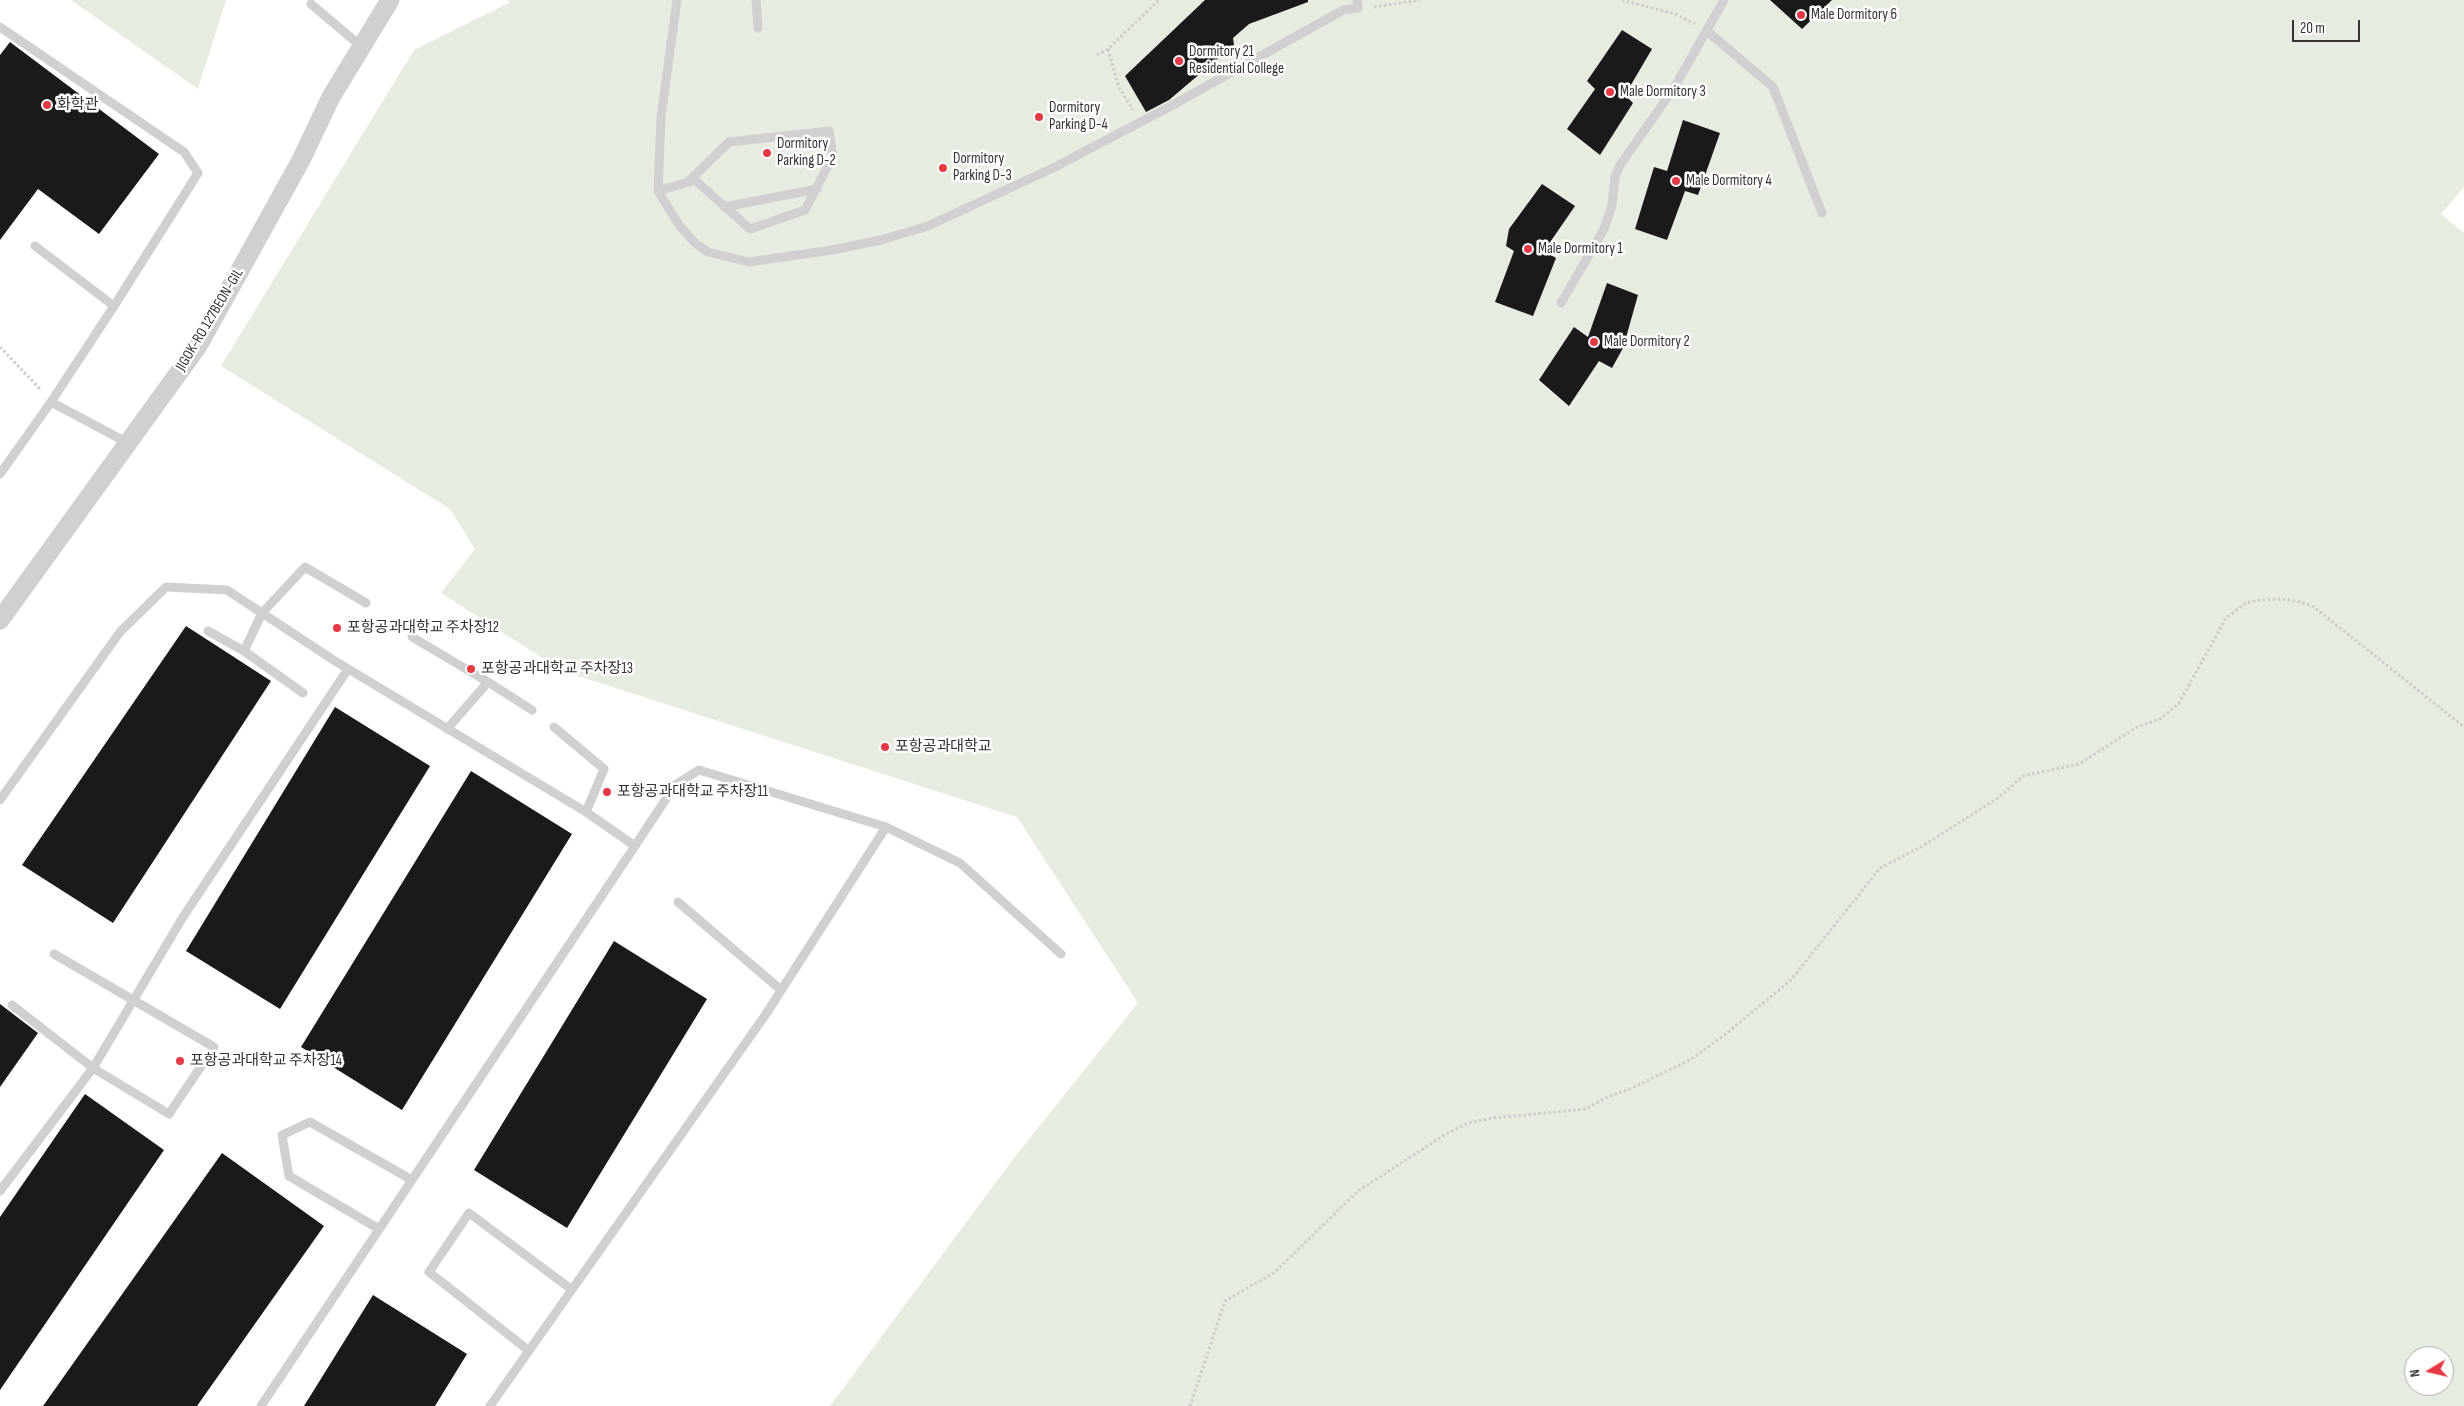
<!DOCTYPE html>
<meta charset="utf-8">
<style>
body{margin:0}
#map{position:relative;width:2464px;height:1406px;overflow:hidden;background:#fff;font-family:"Sofia Sans Condensed",sans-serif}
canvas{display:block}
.north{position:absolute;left:2404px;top:1346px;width:50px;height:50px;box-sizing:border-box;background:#fff;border:1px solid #adadad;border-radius:50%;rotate:261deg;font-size:14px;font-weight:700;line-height:20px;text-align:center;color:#333}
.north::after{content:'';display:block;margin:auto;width:18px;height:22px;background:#e63946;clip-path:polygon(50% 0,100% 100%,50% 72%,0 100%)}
.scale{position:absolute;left:2292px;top:20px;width:68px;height:22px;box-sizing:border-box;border:2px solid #333;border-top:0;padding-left:6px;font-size:15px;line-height:18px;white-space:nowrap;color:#333;-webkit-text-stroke:4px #fff;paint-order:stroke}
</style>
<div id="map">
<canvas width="2464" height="1406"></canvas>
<div class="north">N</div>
<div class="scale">20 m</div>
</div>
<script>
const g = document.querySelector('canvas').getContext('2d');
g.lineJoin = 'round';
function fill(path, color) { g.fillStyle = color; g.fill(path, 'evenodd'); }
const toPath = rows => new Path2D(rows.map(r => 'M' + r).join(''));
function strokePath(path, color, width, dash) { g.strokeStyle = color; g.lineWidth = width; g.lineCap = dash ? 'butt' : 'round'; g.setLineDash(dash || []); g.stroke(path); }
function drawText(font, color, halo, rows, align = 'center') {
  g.font = font + ' "Sofia Sans Condensed","Noto Sans KR",sans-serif'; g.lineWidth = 5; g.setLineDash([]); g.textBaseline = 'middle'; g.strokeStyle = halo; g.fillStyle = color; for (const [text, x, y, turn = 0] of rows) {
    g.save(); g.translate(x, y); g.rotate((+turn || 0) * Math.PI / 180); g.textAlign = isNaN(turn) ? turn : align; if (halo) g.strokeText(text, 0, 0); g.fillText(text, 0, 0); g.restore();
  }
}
fill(toPath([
 [71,0,226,0,198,89],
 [507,0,2464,0,2464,187,2441,214,2464,233,2464,1406,830,1406,1014,1158,1138,1003,1017,817,563,671,441,593,475,549,450,509,221,366,414,50,509,3],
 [2414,1356,2444,1356,2444,1386,2414,1386]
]), '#e6ecdf');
fill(toPath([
 [1205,0,1308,0,1308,2,1249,24,1233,38,1234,45,1169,100,1146,112,1125,76],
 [1770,0,1832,0,1802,29],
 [1622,30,1652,49,1625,95,1633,103,1600,155,1567,129,1595,89,1587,81],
 [10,42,159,154,99,234,38,189,0,240,0,55],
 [1683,120,1720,133,1698,195,1685,191,1667,240,1635,229,1654,167,1667,171],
 [1542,184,1575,206,1544,251,1556,258,1533,316,1495,302,1514,251,1506,246,1509,229],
 [1607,283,1638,295,1623,348,1612,368,1599,361,1569,406,1539,380,1574,327,1588,337],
 [186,626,271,681,113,923,22,865],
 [335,707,430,766,280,1009,186,951],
 [471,771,572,834,402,1110,301,1047],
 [614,941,707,999,567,1228,474,1170],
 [0,1004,38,1033,0,1087],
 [85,1094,164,1150,0,1390,0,1217],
 [222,1153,324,1226,197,1406,43,1406],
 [373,1295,467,1354,435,1406,304,1406]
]), '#1a1a1a');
strokePath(toPath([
 [1622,0,1675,14,1695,24],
 [1374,7,1420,0],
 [1108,49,1119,88,1133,110],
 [1097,55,1108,49,1159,0],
 [0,347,41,390],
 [1190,1406,1225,1301,1275,1272,1358,1191,1446,1134,1468,1123,1492,1118,1586,1109,1605,1098,1632,1088,1690,1060,1722,1037,1790,981,1880,868,1921,847,1998,798,2023,776,2079,764,2137,727,2160,719,2179,703,2226,618,2246,603,2259,600,2282,599,2301,602,2314,607,2464,727]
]), '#cdcdcd', 3, [2.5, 2.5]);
strokePath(toPath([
 [677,0,661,117,658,191,679,225,695,243,708,252,749,262,832,250,881,240,928,226,1055,167,1171,106,1343,10,1358,8,1357,0],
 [756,0,758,28],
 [311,4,362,47],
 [0,27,184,152,198,173,114,306],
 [1707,31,1773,87,1822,213],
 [658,191,695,180,750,229,805,210,833,156,829,131,729,142,688,182],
 [724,207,817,189],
 [35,246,114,306,51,402],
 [1561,303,1604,229,1612,205,1615,177,1620,165,1674,88,1724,0],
 [0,474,51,402,128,443],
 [208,631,244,651],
 [412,637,488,682,447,729],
 [488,682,532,710],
 [303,693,244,651,262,613,305,567,366,603],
 [554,727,604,769,586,812],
 [0,800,120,632,166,587,227,590,335,661,586,812,635,846,261,1406],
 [635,846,675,785,699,770,886,827,960,863,1061,954],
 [678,902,781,990],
 [12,1005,93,1068,169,1114,214,1047,54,954],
 [0,1191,93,1068,183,917,348,669],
 [379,1229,289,1176,282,1135,310,1122,412,1180],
 [528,1350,429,1272,469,1213,571,1289],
 [490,1406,766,1014,886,827]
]), '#d0d0d0', 9);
strokePath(toPath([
 [0,620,198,346,301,160,331,97,390,0]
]), '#d0d0d0', 19);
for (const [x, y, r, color] of [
 [1801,15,5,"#e63946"],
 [1179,61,5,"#e63946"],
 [1610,92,5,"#e63946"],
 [47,105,5,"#e63946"],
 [1039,117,5,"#e63946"],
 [767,153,5,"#e63946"],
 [943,168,5,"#e63946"],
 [1676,181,5,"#e63946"],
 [1528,249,5,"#e63946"],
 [1594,342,5,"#e63946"],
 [337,628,5,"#e63946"],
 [471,669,5,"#e63946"],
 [885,747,5,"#e63946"],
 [607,792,5,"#e63946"],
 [180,1061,5,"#e63946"]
]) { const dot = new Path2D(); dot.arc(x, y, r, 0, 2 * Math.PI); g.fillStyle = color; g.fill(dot); strokePath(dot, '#fff', 2); }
drawText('15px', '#333', '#fff', [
 ["Male Dormitory 6",1811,15],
 ["Dormitory 21",1189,52],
 ["Residential College",1189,69],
 ["Male Dormitory 3",1620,92],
 ["화학관",57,105],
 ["Dormitory",1049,108],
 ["Parking D-4",1049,125],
 ["Dormitory",777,144],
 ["Parking D-2",777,161],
 ["Dormitory",953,159],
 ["Parking D-3",953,176],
 ["Male Dormitory 4",1686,181],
 ["Male Dormitory 1",1538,249],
 ["Male Dormitory 2",1604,342],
 ["포항공과대학교 주차장12",347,628],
 ["포항공과대학교 주차장13",481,669],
 ["포항공과대학교",895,747],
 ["포항공과대학교 주차장11",617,792],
 ["포항공과대학교 주차장14",190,1061]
], 'left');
drawText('15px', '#333', '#fff', [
 ["JIGOK-RO 127BEON-GIL",210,320,-59]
]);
</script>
